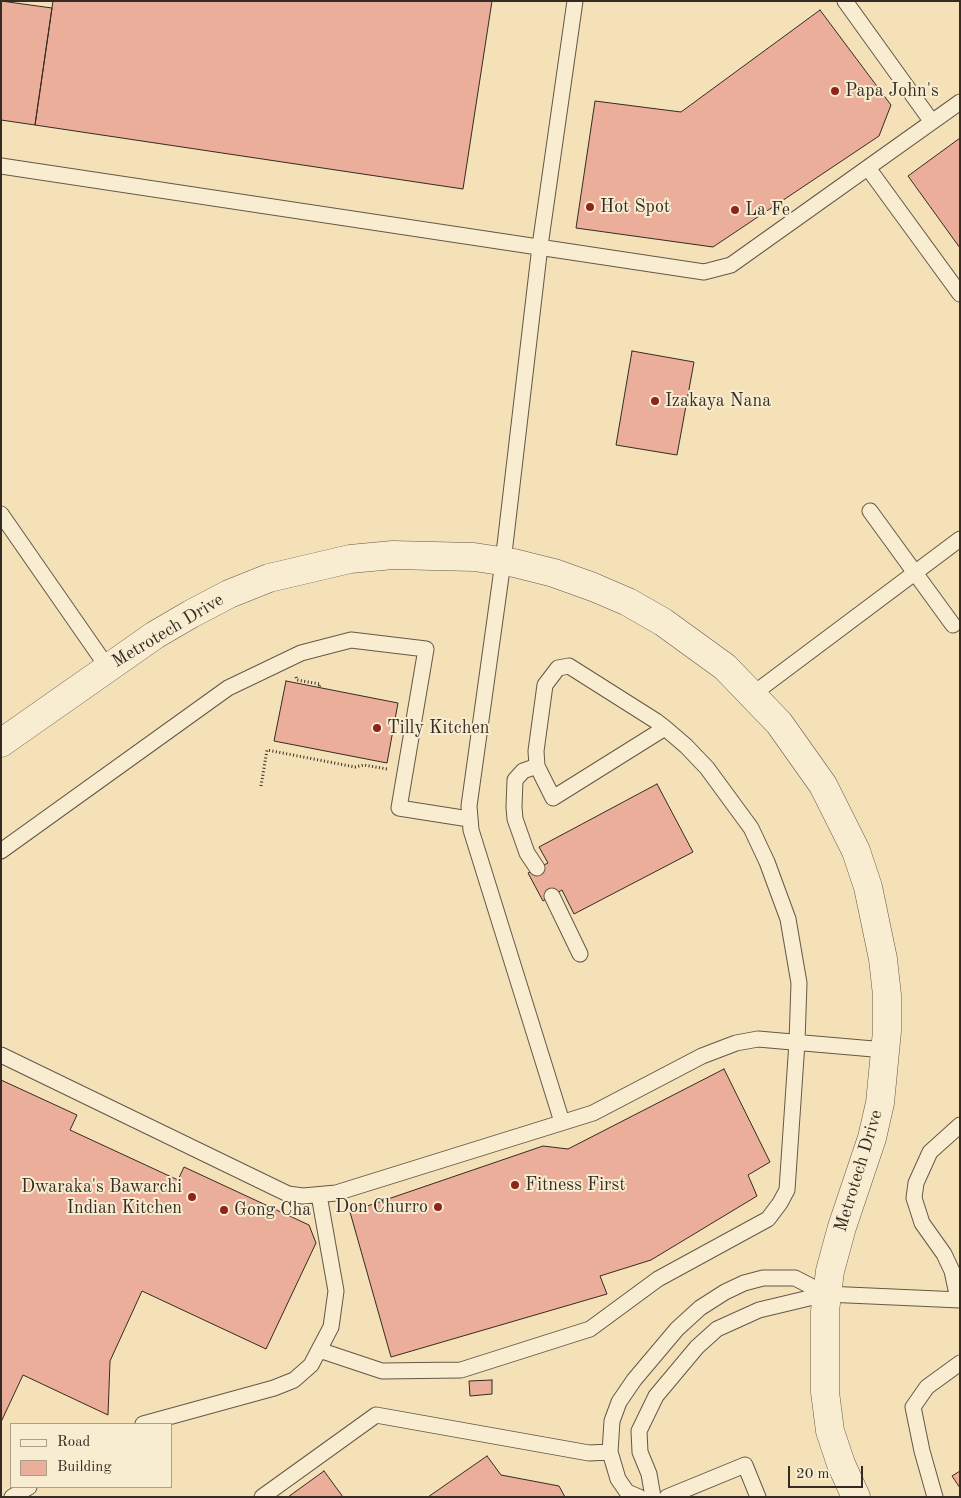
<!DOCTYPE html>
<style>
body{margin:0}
#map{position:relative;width:961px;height:1498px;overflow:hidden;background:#f4e1b8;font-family:"Old Standard TT",serif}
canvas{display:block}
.frame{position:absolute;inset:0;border:2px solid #352b22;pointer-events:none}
.legend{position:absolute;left:10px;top:1423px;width:162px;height:65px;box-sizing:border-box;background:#f8ecd1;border:1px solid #aa9f8b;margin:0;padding:6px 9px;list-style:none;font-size:15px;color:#352b22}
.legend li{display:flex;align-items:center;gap:10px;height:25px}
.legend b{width:25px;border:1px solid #aa9f8b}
.scale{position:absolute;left:788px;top:1466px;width:75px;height:22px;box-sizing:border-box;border:2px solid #352b22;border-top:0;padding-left:6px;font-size:15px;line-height:18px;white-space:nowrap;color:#352b22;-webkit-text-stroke:4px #f8ecd1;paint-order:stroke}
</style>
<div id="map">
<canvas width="961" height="1498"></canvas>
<div class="frame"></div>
<ul class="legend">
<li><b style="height:6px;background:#f8ecd1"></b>Road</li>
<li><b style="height:14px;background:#eaae9a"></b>Building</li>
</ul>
<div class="scale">20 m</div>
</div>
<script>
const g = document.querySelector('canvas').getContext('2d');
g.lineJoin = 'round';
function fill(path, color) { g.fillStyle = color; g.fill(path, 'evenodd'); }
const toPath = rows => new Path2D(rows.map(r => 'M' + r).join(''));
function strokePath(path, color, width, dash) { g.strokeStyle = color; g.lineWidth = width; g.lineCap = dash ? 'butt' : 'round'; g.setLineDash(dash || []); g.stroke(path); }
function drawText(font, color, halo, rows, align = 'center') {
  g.font = font + ' "Old Standard TT",serif'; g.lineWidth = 4; g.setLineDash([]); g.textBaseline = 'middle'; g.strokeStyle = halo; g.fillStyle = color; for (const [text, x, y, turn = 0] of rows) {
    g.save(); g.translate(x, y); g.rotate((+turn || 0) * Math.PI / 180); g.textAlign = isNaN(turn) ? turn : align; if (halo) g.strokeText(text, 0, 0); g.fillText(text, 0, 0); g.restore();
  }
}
const building = toPath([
 [1,1,52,8,35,125,1,120,1,1],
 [53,1,492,1,463,189,35,125,53,1],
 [820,10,891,105,879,136,713,247,576,228,595,101,681,112,820,10],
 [960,138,960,248,908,176,960,138],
 [632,351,694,362,677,455,616,445,632,351],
 [286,681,398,703,387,763,274,741,286,681],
 [657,784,693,852,574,914,562,890,543,901,528,873,548,863,539,847,657,784],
 [724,1069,770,1162,748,1175,757,1196,651,1260,600,1276,607,1294,391,1357,350,1212,543,1146,568,1149,724,1069],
 [1,1080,77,1115,70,1130,178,1180,184,1167,309,1225,316,1243,266,1349,142,1291,110,1361,108,1415,23,1375,1,1422,1,1080],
 [492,1380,492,1394,470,1396,469,1381,492,1380],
 [487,1456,501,1475,559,1486,565,1497,428,1497,487,1456],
 [324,1471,343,1497,288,1497,324,1471],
 [960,1471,960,1488,952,1476,960,1471]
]);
fill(building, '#eaae9a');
strokePath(building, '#352b22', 1);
const service = toPath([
 [845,1,932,122],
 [1,166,704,272,731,265,960,102],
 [868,168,960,294],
 [870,511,953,625],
 [1,514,108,668],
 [753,694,960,539],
 [1,851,228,688,301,653,351,640,426,649,399,808,469,819],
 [537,868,527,853,515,819,514,807,515,780,523,771,537,766],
 [552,896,580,954],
 [1,1055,288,1194,303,1196,336,1193,593,1113,702,1056,736,1043,758,1039,885,1050],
 [562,1122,471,830,469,806,503,562,540,246,575,1],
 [958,1299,952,1271,944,1254,922,1223,914,1198,916,1183,930,1152,960,1125],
 [319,1350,382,1371,461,1370,590,1329,658,1279,768,1219,780,1203,787,1190,797,1042,799,983,788,919,767,862,751,828,707,768,686,746,665,728,656,721,569,666,558,668,545,685,536,751,537,766,553,798,665,728],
 [143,1424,274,1388,294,1380,311,1365,331,1327,336,1291,319,1195],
 [12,1497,29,1487],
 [262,1497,376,1415,589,1453,610,1452],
 [639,1497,627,1492,618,1479,610,1452,612,1421,619,1402,634,1380,677,1329,700,1308,725,1292,744,1283,763,1278,795,1278,826,1294],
 [653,1497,649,1474,640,1452,639,1431,656,1396,697,1347,717,1329,759,1310,826,1294,960,1300],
 [667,1497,745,1465,758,1497],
 [935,1497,922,1451,913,1407,927,1387,960,1363]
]);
const tertiary = toPath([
 [1,743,155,635,191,614,229,594,269,578,350,559,393,555,474,557,514,563,554,573,593,587,628,602,663,622,725,667,779,723,823,785,856,851,868,887,883,959,887,995,887,1031,880,1103,872,1138,842,1227,830,1271,825,1311,825,1392,830,1431,841,1464,856,1497]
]);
strokePath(service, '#655848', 17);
strokePath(tertiary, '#655848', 29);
strokePath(toPath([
 [296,677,297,680,320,684,319,688],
 [261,786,267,750,355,767,364,765,387,769]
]), '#352b22', 3, [1, 2.5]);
strokePath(service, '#f8ecd1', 15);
strokePath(tertiary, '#f8ecd1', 28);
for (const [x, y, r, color] of [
 [835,91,5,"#8f2418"],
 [590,207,5,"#8f2418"],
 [735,210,5,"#8f2418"],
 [655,401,5,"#8f2418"],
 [377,728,5,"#8f2418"],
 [515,1185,5,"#8f2418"],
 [192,1197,5,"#8f2418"],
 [438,1207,5,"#8f2418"],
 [224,1210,5,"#8f2418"]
]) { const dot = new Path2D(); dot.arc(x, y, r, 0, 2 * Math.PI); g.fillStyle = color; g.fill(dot); strokePath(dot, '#f8ecd1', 2); }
drawText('18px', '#352b22', '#f8ecd1', [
 ["Papa John's",845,91],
 ["Hot Spot",600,207],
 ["La Fe",745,210],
 ["Izakaya Nana",665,401],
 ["Tilly Kitchen",387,728],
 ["Fitness First",525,1185],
 ["Dwaraka's Bawarchi",182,1187,"right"],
 ["Indian Kitchen",182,1208,"right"],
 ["Don Churro",428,1207,"right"],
 ["Gong Cha",234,1210]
], 'left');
drawText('18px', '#352b22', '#f8ecd1', [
 ["Metrotech Drive",168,631,-31],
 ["Metrotech Drive",859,1171,-73]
]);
</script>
